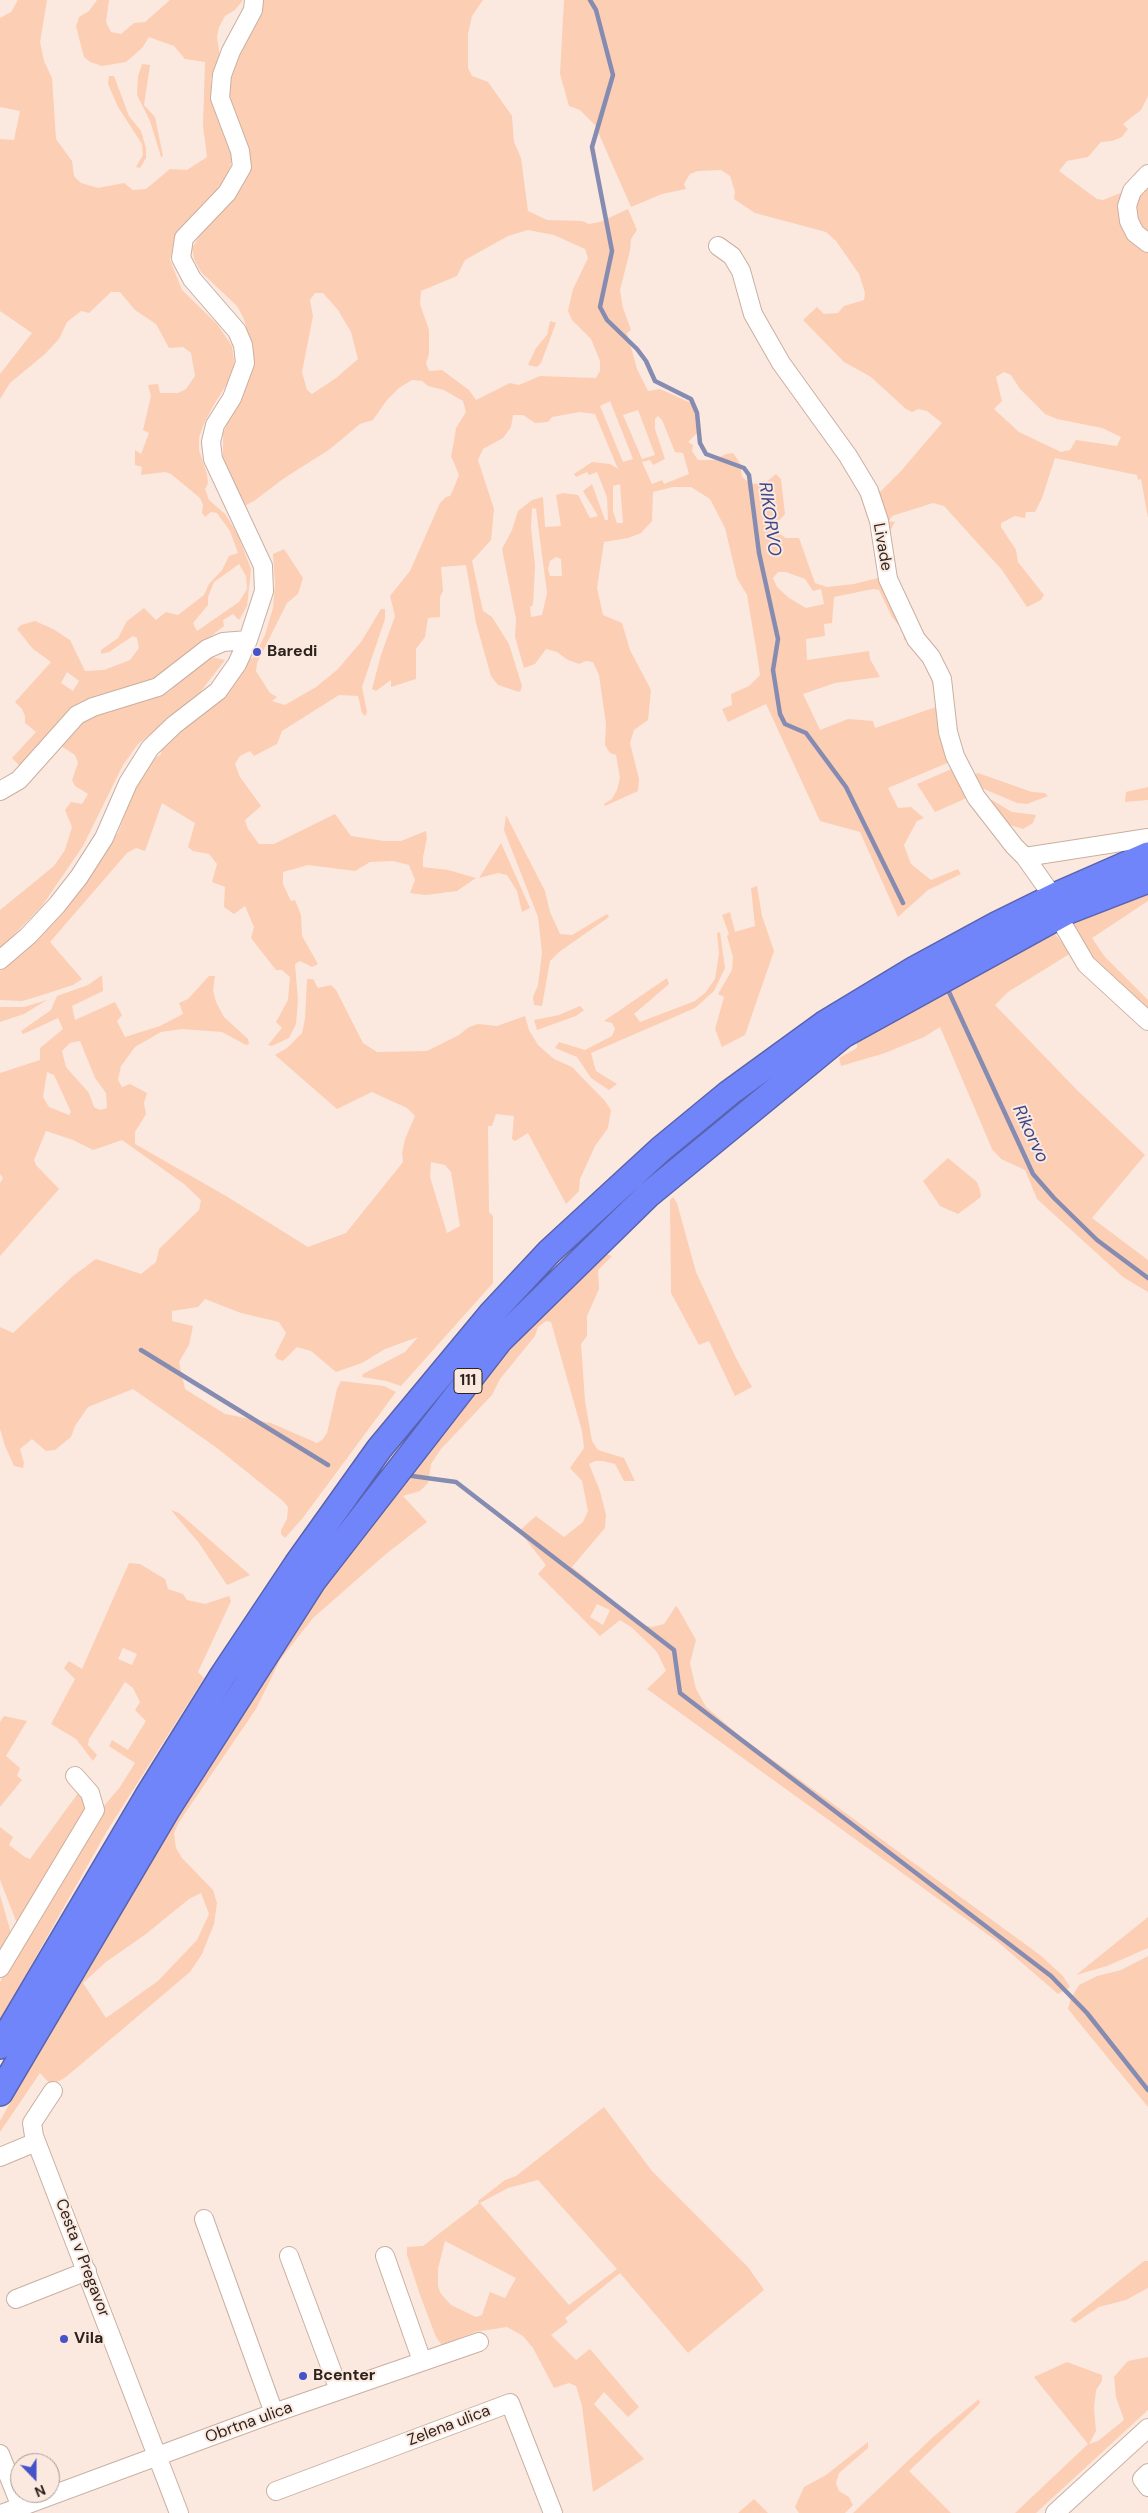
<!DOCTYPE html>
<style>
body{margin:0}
#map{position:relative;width:1148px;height:2513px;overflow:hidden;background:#fbe9e0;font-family:"DM Sans",sans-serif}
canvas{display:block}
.north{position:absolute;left:10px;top:2453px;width:50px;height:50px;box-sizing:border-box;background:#fbe9e0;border:1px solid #a99a92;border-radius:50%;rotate:158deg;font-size:14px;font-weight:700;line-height:20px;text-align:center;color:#2d231d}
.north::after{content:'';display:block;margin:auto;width:18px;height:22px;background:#4652c7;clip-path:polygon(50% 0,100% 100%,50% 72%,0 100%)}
</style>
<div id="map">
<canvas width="1148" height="2513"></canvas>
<div class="north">N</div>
</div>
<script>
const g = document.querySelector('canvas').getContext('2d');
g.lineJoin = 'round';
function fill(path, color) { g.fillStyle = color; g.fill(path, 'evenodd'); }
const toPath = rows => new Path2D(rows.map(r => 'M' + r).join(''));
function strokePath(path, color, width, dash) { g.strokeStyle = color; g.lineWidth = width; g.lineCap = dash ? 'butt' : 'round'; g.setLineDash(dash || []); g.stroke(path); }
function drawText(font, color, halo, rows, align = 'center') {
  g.font = font + ' "DM Sans",sans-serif'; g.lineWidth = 4; g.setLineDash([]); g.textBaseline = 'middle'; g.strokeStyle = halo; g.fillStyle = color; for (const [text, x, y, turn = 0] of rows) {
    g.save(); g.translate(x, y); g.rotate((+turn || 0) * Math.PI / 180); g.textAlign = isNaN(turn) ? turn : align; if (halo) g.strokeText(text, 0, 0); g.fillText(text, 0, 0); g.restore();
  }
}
fill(toPath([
 [18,0,47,0,40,42,44,61,52,78,56,139,72,161,74,176,81,183,98,188,124,183,133,190,146,189,170,169,187,170,207,157,203,126,205,62,185,59,174,46,149,37,142,48,126,62,102,66,90,62,84,57,80,42,76,26,79,17,89,11,97,0,109,0,106,22,111,32,121,34,134,23,145,22,170,0,243,0,235,10,225,16,219,27,217,37,220,57,211,79,211,98,233,153,228,179,222,189,181,227,175,236,170,260,182,290,217,324,232,346,235,367,232,376,213,406,203,426,199,438,199,450,207,474,208,483,205,489,209,500,225,514,237,533,251,569,247,606,239,620,233,614,223,620,224,626,160,676,136,688,80,702,70,708,22,768,12,758,36,732,25,723,25,716,22,709,15,702,51,662,33,649,17,629,21,625,35,621,53,629,70,640,85,671,104,670,130,660,139,648,137,638,133,636,109,652,101,654,101,650,118,638,127,621,144,608,156,620,166,612,178,615,204,595,209,584,222,570,229,556,238,553,230,531,217,513,211,512,205,517,202,513,203,505,200,498,171,474,165,472,141,475,142,467,135,465,135,450,141,454,149,433,143,430,151,396,148,385,158,384,160,393,178,393,186,389,195,376,191,353,183,347,169,348,156,324,135,310,120,292,111,292,89,313,81,311,67,322,59,339,45,354,10,383,0,399,0,374,32,333,0,311,0,139,14,140,20,111,0,107,0,18,11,12],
 [239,564,246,576,247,589,239,602,197,631,193,623,208,605,208,597,214,582],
 [67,672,79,681,73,691,61,683],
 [263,0,483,0,472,16,468,34,468,68,472,76,488,82,512,116,514,142,521,158,528,211,547,220,582,221,589,224,600,222,628,209,637,230,631,239,630,251,620,290,623,308,631,330,627,333,637,369,648,391,660,389,693,404,696,423,701,429,688,442,693,445,692,451,698,460,714,460,726,454,733,453,740,463,742,477,751,484,765,483,776,474,781,479,785,514,775,525,780,534,786,538,799,538,815,583,827,587,854,584,882,577,908,636,904,641,903,630,892,617,879,590,873,589,834,597,832,623,824,624,825,636,806,639,807,660,869,651,870,659,880,677,835,683,803,694,820,730,848,719,873,721,875,728,936,707,932,682,923,661,909,643,930,662,952,761,888,788,898,808,911,807,924,818,917,821,904,845,911,864,931,880,958,869,961,874,928,890,898,917,860,832,820,821,766,704,728,722,722,709,732,705,731,694,749,686,760,675,757,654,747,595,737,578,725,528,710,499,691,487,673,487,653,492,652,521,641,533,628,538,604,542,597,588,603,615,622,623,630,650,651,690,648,720,634,730,630,743,639,779,638,791,605,806,604,804,612,799,617,790,620,778,616,755,610,753,605,745,606,724,599,675,593,662,586,661,579,664,568,660,557,652,546,649,535,664,524,668,515,637,516,619,502,549,512,530,518,511,532,500,543,497,545,527,561,526,556,495,563,493,578,495,590,518,598,516,583,491,592,484,605,520,608,520,607,497,597,472,589,475,587,472,576,477,574,474,592,462,610,464,618,469,595,414,580,412,552,417,548,422,535,423,523,415,513,415,511,427,503,438,483,449,478,460,494,509,491,540,472,561,483,611,492,617,509,644,522,686,521,690,519,692,498,685,491,676,476,623,466,565,441,567,443,591,440,597,440,617,428,618,425,637,416,649,416,679,391,687,391,680,376,691,372,689,381,655,395,616,390,596,410,571,440,503,446,497,450,496,453,490,459,475,451,456,454,441,456,428,466,412,463,401,444,390,428,386,422,381,412,380,399,388,387,400,373,420,360,424,330,449,283,479,254,501,244,506,227,472,223,458,223,433,252,370,252,348,244,319,237,306,201,272,194,259,192,248,203,230,237,193,246,175,250,158,235,117,228,88,230,77,238,55,256,24],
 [528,230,554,235,585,249,588,258,573,289,568,311,572,320,591,339,600,361,600,371,596,378,540,376,519,385,510,383,476,400,469,390,442,370,429,371,426,363,429,354,429,330,420,304,421,291,457,276,465,260,508,236],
 [315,293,323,293,338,310,351,332,358,359,336,378,312,394,307,390,302,372,313,316,310,300],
 [610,401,633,459,623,462,600,406],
 [638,410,655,455,642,459,623,415],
 [658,416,662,420,675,452,683,453,689,474,664,484,662,480,652,484,642,462,650,460,653,465,665,459,655,429,655,419],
 [620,484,623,523,617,523,613,511,613,486],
 [532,508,536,509,547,593,542,615,531,617,530,607,533,605,535,566,531,527],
 [556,557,561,559,562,576,550,576,548,569,550,561],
 [778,572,786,572,805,579,813,591,821,589,824,604,806,608,789,598,777,587,773,578],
 [564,0,1148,0,1148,96,1141,110,1123,124,1128,129,1122,137,1112,141,1101,142,1088,157,1067,161,1059,171,1097,199,1103,200,1128,190,1127,194,1148,247,1148,518,1141,479,1138,480,1137,475,1055,458,1042,498,1035,512,1026,512,1025,518,1015,516,1001,523,1001,527,1016,550,1018,562,1044,595,1041,600,1027,607,1002,570,944,506,933,503,892,516,889,521,895,522,891,529,891,553,896,580,923,634,930,641,947,672,953,690,954,710,899,596,875,497,880,495,879,493,901,471,942,423,927,411,918,409,912,412,906,409,871,377,844,362,803,320,817,307,824,314,838,313,844,306,864,300,865,293,859,274,836,241,826,232,755,213,734,199,735,192,730,176,721,170,698,171,690,174,684,184,686,189,662,194,631,207,595,125,580,110,569,106,560,74],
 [1004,372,1011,375,1020,389,1045,414,1057,419,1102,428,1121,437,1117,446,1076,440,1070,450,1061,452,1019,432,994,409,1002,401,996,377],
 [142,64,150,65,144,105,155,117,163,156,161,157,150,121,137,95,138,76],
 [109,76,114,76,129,116,141,131,146,148,146,158,140,168,136,167,143,155,142,144,118,107,108,84],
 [1148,181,1148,236,1138,226,1135,199],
 [550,321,556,323,541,363,537,367,528,365,536,348,547,335],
 [284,549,303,578,298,594,287,603,257,663,256,671,270,693,277,697,272,701,285,705,316,687,337,670,361,642,381,609,385,609,385,619,362,687,367,712,365,716,362,713,358,696,339,695,282,731,277,744,254,756,250,751,240,756,235,764,240,777,261,806,245,820,248,829,259,844,274,844,335,814,351,836,384,841,401,841,426,831,427,838,423,857,423,867,448,870,476,878,457,891,426,895,410,893,415,880,409,865,393,861,370,862,355,871,308,865,283,872,283,884,291,901,295,900,301,915,302,936,318,964,312,967,300,961,295,964,298,1000,296,1024,289,1038,272,1046,268,1045,282,1028,276,1022,288,1000,290,977,282,970,276,970,251,938,254,927,245,906,234,914,224,907,225,887,212,882,217,864,209,854,193,851,188,847,195,823,162,803,145,851,136,848,127,853,50,942,82,979,73,985,36,997,22,1001,0,1000,0,971,32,942,118,833,133,794,151,761,161,754,162,745,245,662,254,657,265,635,273,608,275,584,273,554],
 [212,657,225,660,198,695,138,744,123,765,83,846,42,906,0,949,0,910,54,866,65,850,72,827,65,810,71,802,82,804,88,794,75,786,72,780,78,763,75,755,58,744,86,720,114,708,133,704,169,692,187,673],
 [949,770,957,770,969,797,935,812,917,784],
 [978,773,1032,792,1045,793,1048,796,1027,804,1017,803,977,786,971,776],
 [1148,787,1148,800,1125,802,1126,792],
 [992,800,1012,812,1036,815,1033,823,1023,829,1010,825,986,805],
 [506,815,545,891,550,912,560,934,572,935,607,914,609,917,559,952,550,961,542,1006,534,1005,533,997,538,985,542,953,538,917,504,830],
 [501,843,530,908,522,912,517,891,507,875,498,873,479,878],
 [757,886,762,916,774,951,745,1035,722,1047,715,1029,724,997,718,994,732,970,733,957,727,936,729,934,722,915,730,912,735,932,755,926,751,888],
 [1148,889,1148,901,1092,938,1105,957,1148,1000,1148,1013,1093,962,1072,924],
 [720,932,725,968,714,991,695,1008,591,1053,596,1071,617,1084,609,1090,591,1078,577,1057,555,1048,559,1042,585,1050,612,1036,615,1029,612,1023,604,1021,667,978,669,984,634,1014,640,1022,695,1001,705,993,715,979,719,953,717,933],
 [1055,934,1071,953,1008,992,995,1005,1076,1089,1145,1155,1092,1218,1148,1260,1148,1292,1123,1277,1037,1199,1025,1170,1001,1159,992,1149,940,1027,924,1037,885,1053,841,1066,839,1058,857,1048,857,1043,920,1004],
 [102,975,103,991,72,1006,75,1020,115,1002,122,1015,117,1021,125,1037,160,1026,183,1014,179,1003,188,999,209,976,215,976,213,990,216,1002,224,1017,248,1039,249,1044,246,1045,222,1032,182,1029,161,1032,135,1047,121,1066,118,1080,122,1087,130,1084,147,1093,144,1103,146,1114,135,1132,135,1144,226,1196,308,1247,346,1233,403,1162,402,1153,405,1139,415,1116,407,1108,372,1092,337,1109,275,1055,287,1048,302,1033,305,1019,307,979,313,979,318,988,331,985,336,990,363,1043,377,1052,427,1051,459,1035,469,1027,478,1024,497,1026,525,1016,529,1030,538,1045,554,1059,572,1067,605,1101,611,1110,608,1128,595,1146,580,1179,579,1191,566,1204,528,1133,515,1141,512,1139,514,1116,496,1114,492,1126,488,1126,489,1212,493,1216,493,1283,401,1386,386,1381,362,1377,363,1374,405,1352,418,1337,385,1349,362,1363,336,1372,311,1351,297,1347,283,1361,277,1359,275,1355,286,1333,279,1322,241,1313,205,1299,198,1307,172,1311,172,1321,193,1326,189,1345,179,1362,185,1389,225,1414,271,1423,317,1443,322,1440,327,1433,337,1389,341,1381,384,1386,396,1392,302,1519,285,1538,281,1534,281,1530,287,1519,288,1507,283,1501,217,1448,133,1389,88,1407,75,1426,71,1437,55,1450,46,1451,32,1439,20,1449,24,1463,23,1468,14,1466,5,1446,0,1429,0,1327,13,1333,73,1276,96,1259,141,1274,156,1262,159,1249,199,1210,201,1200,184,1184,122,1140,93,1150,73,1140,46,1131,34,1160,36,1165,59,1189,0,1256,0,1183,3,1178,0,1174,0,1073,40,1060,40,1048,63,1029,58,1018,30,1031,23,1034,21,1031,51,1010,57,996,88,985],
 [80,1041,95,1078,106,1093,107,1108,100,1110,94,1107,89,1093,66,1067,62,1051,70,1043],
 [47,1072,54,1075,71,1112,69,1115,49,1107,43,1097],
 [431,1162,445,1165,451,1172,460,1226,447,1233,430,1177],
 [47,1000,24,1014,0,1022,0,1007,24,1007],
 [580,1006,584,1010,576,1016,537,1030,534,1020,559,1015],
 [948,1158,977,1182,980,1190,981,1197,958,1214,940,1206,923,1181],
 [673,1197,677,1203,696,1272,736,1358,752,1387,735,1396,709,1341,699,1345,671,1293,670,1200],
 [605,1254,612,1256,598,1270,599,1289,587,1316,587,1336,581,1344,585,1401,592,1441,598,1450,624,1458,635,1481,624,1481,615,1464,603,1461,595,1461,589,1464,600,1491,606,1515,605,1528,572,1567,643,1625,652,1627,664,1624,676,1606,678,1608,696,1640,690,1663,696,1689,706,1707,740,1736,1040,1955,1063,1976,1070,1987,1058,1994,998,1942,647,1689,666,1671,657,1652,645,1640,631,1627,620,1620,600,1636,538,1574,546,1565,519,1531,536,1516,564,1537,583,1522,588,1511,582,1481,570,1468,584,1448,582,1431,551,1322,546,1321,538,1327,535,1336,500,1379,492,1395,441,1449,431,1464,428,1483,420,1491,403,1496,427,1522,386,1554,313,1618,280,1660,256,1709,179,1822,174,1833,176,1848,182,1858,213,1890,217,1903,214,1924,202,1954,190,1972,66,2077,51,2085,40,2073,0,2132,0,2121,113,1917,320,1585,490,1364],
 [597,1604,610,1610,603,1625,590,1617],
 [201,1893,209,1914,197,1940,158,1981,106,2018,83,1983,106,1962,146,1934,189,1899],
 [171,1510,179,1513,250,1575,227,1585,199,1543],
 [129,1563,140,1564,165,1579,168,1589,183,1594,187,1600,205,1604,229,1596,231,1601,198,1672,204,1678,107,1831,0,2020,0,1982,29,1927,92,1820,120,1787,135,1763,109,1746,112,1740,128,1750,146,1721,135,1710,140,1702,133,1688,125,1682,89,1739,88,1745,97,1755,93,1761,76,1739,51,1724,75,1679,64,1668,69,1661,82,1669],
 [123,1648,137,1654,132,1665,118,1659],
 [4,1716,27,1721,6,1756,20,1768,17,1776,22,1780,0,1807,0,1722],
 [81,1789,88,1809,20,1921,16,1921,0,1880,0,1827,13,1837,9,1845,25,1857,30,1859],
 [0,1895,11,1933,0,1949],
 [1148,1917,1148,1948,1107,1966,1076,1975],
 [1148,1956,1148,2107,1068,2009,1071,1998,1079,1985,1097,1976,1121,1970],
 [604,2107,652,2171,748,2267,764,2290,688,2353,620,2273,565,2318,568,2322,551,2335,576,2360,590,2349,639,2407,628,2417,604,2392,594,2404,644,2459,593,2492,582,2406,576,2386,569,2383,554,2388,533,2348,523,2336,507,2327,475,2332,442,2345,436,2337,420,2295,407,2255,407,2247,423,2246,479,2203,478,2201,505,2180,516,2176],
 [538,2180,617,2269,569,2305,480,2203,508,2188],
 [445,2241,516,2278,505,2298,490,2292,482,2315,476,2317,451,2305,441,2294,438,2286,438,2269],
 [1144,2261,1148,2261,1148,2288,1126,2300,1099,2307,1075,2323,1070,2320],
 [1148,2357,1148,2410,1036,2513,1015,2513,1088,2444,1034,2377,1067,2362,1102,2375,1102,2381,1096,2390,1094,2409,1096,2431,1089,2444,1098,2441,1124,2420,1116,2397,1114,2377,1128,2361],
 [979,2399,980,2403,973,2410,909,2471,951,2513,853,2513,933,2437],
 [868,2442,868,2448,839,2473,836,2483,839,2491,849,2497,853,2505,845,2513,799,2513,795,2507,804,2487,826,2475],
 [754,2499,768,2513,738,2513]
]), '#fcceb4');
strokePath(toPath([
 [590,0,596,10,613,75,592,147,612,251,600,307,607,320,637,349,646,361,655,381,691,399,697,413,700,443,706,454,744,468,749,475,759,553,778,639,773,670,780,714,785,724,806,733,846,787,903,903],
 [949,992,1033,1174,1054,1198,1097,1240,1148,1278],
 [141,1350,328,1465],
 [379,1471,381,1472],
 [412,1476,456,1482,674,1650,680,1693,1051,1976,1087,2013,1148,2090]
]), '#868cb1', 4.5);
const minor = toPath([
 [1148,174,1132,191,1127,206,1129,221,1135,233,1148,243],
 [718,246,732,256,741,271,753,314,781,363,848,456,869,491,879,521,888,579,916,639,931,657,942,679,948,732,955,756,976,797,1014,846,1025,857,1047,888],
 [0,791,19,780,77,715,93,707,158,687,207,649,223,642,248,640],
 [1025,857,1148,838],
 [1065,928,1086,964,1148,1021],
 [0,960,28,936,57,905,79,877,104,838,128,783,150,748,174,725,218,691,237,664,248,640,264,591,263,566,213,459,211,442,215,425,232,398,245,363,243,345,237,331,192,279,181,258,184,238,227,193,242,167,240,151,220,98,222,75,231,51,253,10,254,0],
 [0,1968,95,1810,90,1793,75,1776],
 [53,2091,32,2123,34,2136,179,2513],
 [0,2157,36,2142],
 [204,2219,274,2413],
 [289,2256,339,2390],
 [385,2256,422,2361],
 [16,2299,87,2271],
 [0,2454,21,2507],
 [1148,2473,1142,2479,1148,2487],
 [276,2491,510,2403,553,2513],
 [4,2513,274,2413,479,2342],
 [1055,2513,1148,2428]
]);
const highway = toPath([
 [0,2046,147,1797,223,1675,297,1564,379,1449,492,1313,549,1252,661,1149,729,1093,824,1024,915,969,996,925,1059,894,1148,855],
 [0,2093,168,1808,313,1581,500,1340,648,1195,843,1035,1068,911,1148,880]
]);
strokePath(minor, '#caafa0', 20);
strokePath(highway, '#5963ad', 28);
strokePath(minor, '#fff', 18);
strokePath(highway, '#7185fa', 25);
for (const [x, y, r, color] of [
 [257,652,5,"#4652c7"],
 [64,2339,5,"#4652c7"],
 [303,2376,5,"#4652c7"]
]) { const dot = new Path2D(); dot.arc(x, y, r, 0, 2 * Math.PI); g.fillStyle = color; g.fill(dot); strokePath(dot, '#fbe9e0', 2); }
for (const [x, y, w] of [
 [468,1381,28]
]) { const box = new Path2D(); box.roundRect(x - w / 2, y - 12.5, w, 25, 4); g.fillStyle = '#fbe9e0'; g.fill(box); strokePath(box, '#2d231d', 1); }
drawText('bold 15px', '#2d231d', null, [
 ["111",468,1381]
]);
drawText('16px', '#2d231d', '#fbe9e0', [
 ["Livade",882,547,80],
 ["Cesta v Pregavor",82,2258,69],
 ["Obrtna ulica",249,2423,-20],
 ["Zelena ulica",449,2426,-21]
]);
drawText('bold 16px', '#2d231d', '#fbe9e0', [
 ["Baredi",267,652],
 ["Vila",74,2339],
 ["Bcenter",313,2376]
], 'left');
drawText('italic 18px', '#3b4788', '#fbe9e0', [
 ["RIKORVO",769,519,82],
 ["Rikorvo",1030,1134,65]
]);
</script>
